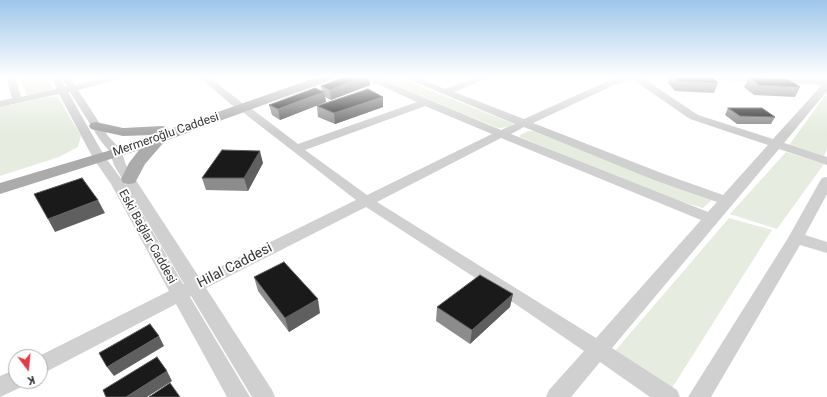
<!DOCTYPE html>
<meta charset="utf-8">
<style>
body{margin:0}
#map{position:relative;width:827px;height:397px;overflow:hidden;background:#fff;font-family:Roboto,sans-serif}
canvas{display:block}
.north{position:absolute;left:8px;top:349px;width:40px;height:40px;box-sizing:border-box;background:#fff;border:1px solid #adadad;border-radius:50%;rotate:164deg;font-size:11px;font-weight:700;line-height:16px;text-align:center;color:#333}
.north::after{content:'';display:block;margin:auto;width:14px;height:18px;background:#e63946;clip-path:polygon(50% 0,100% 100%,50% 72%,0 100%)}
</style>
<div id="map">
<canvas width="827" height="397"></canvas>
<div class="north">K</div>
</div>
<script>
const g = document.querySelector('canvas').getContext('2d');
g.lineJoin = 'round';
function fill(path, color) { g.fillStyle = color; g.fill(path, 'evenodd'); }
const toPath = rows => new Path2D(rows.map(r => 'M' + r).join(''));
function strokePath(path, color, width, dash) { g.strokeStyle = color; g.lineWidth = width; g.lineCap = dash ? 'butt' : 'round'; g.setLineDash(dash || []); g.stroke(path); }
function drawText(font, color, halo, rows, align = 'center') {
  g.font = font + ' Roboto,sans-serif'; g.lineWidth = 4; g.setLineDash([]); g.textBaseline = 'middle'; g.strokeStyle = halo; g.fillStyle = color; for (const [text, x, y, turn = 0] of rows) {
    g.save(); g.translate(x, y); g.rotate((+turn || 0) * Math.PI / 180); g.textAlign = isNaN(turn) ? turn : align; if (halo) g.strokeText(text, 0, 0); g.fillText(text, 0, 0); g.restore();
  }
}
fill(toPath([
 [20,77,47,77,54,90,27,96],
 [375,77,397,77,514,124,508,127,498,128],
 [827,93,827,149,824,156,789,145],
 [49,97,58,97,81,136,78,147,59,157,0,176,0,107],
 [528,131,533,131,712,200,703,208,669,198,520,137,520,135],
 [786,152,824,164,777,229,730,214],
 [729,218,772,230,672,388,615,351]
]), '#e6ecdf');
fill(toPath([
 [6,77,15,77,21,97,57,89,51,77,60,77,65,87,67,87,61,77,70,77,75,85,110,77,128,77,78,90,108,136,121,150,126,165,199,277,356,200,240,110,239,108,240,106,233,106,199,77,209,77,241,102,242,104,241,106,248,106,298,144,417,102,362,77,375,77,501,130,515,124,403,77,416,77,445,89,477,77,490,77,454,92,524,119,608,81,619,77,641,77,698,115,773,139,822,85,718,80,714,77,827,79,827,91,784,143,827,157,827,165,779,149,612,348,677,390,680,397,650,397,600,362,571,397,546,397,549,390,584,351,514,303,366,207,206,288,272,390,275,397,252,397,191,296,190,297,250,397,227,397,176,304,40,375,40,357,37,357,169,291,111,184,93,158,59,94,0,107,0,101,12,98,6,77],
 [632,79,690,119,768,145,723,195,664,174,533,123,614,85,632,79],
 [68,92,70,92,100,140,109,151,114,165,184,284,183,284,125,184,105,157,68,92],
 [425,106,492,134,367,195,305,150,425,106],
 [524,127,654,180,717,202,708,212,511,134,524,127],
 [501,138,701,220,596,338,377,202,501,138],
 [827,177,827,194,805,235,827,242,827,253,800,245,711,397,688,397,788,238,820,181,822,178,827,177],
 [16,369,16,381,26,381,24,386,0,397,0,376,16,369]
]), '#d0d0d0');
fill(toPath([
 [318,77,335,77,334,79,165,141,145,164,135,183,129,184,123,183,121,179,129,163,139,150,0,194,0,183,111,150,153,135,123,136,91,129,89,126,91,123,96,122,123,128,162,126,167,127,169,129,318,77]
]), '#ababab');
fill(toPath([
 [670,77,712,77,718,83,714,93,675,91,668,83],
 [749,77,800,87,795,97,754,95,744,87],
 [370,85,331,100,325,97,326,102,280,120,272,115,269,105,322,91,321,86],
 [317,106,383,107,335,124,318,117],
 [728,108,775,117,771,124,737,124,725,115],
 [263,163,248,191,206,190,202,178],
 [254,277,320,313,289,332,258,291],
 [513,294,510,307,470,344,436,321,437,307]
]), '#8c8c8c');
fill(toPath([
 [362,77,369,77,370,85,331,100,330,90],
 [324,92,326,102,280,120,278,109],
 [383,97,383,107,335,124,334,113],
 [260,151,263,163,248,191,244,178],
 [98,200,105,213,55,232,48,219],
 [513,294,510,307,470,344,472,330],
 [318,299,320,313,289,332,285,318],
 [159,336,164,346,114,376,107,367],
 [167,371,172,381,147,397,126,397]
]), '#5f5f5f');
const building = toPath([
 [344,77,362,77,330,90,321,86,344,77],
 [674,77,712,77,718,83,678,81,674,77],
 [749,77,788,79,800,87,759,85,749,77],
 [315,88,324,92,278,109,269,105,315,88],
 [368,89,383,97,334,113,317,106,368,89],
 [728,108,762,108,775,117,740,116,728,108],
 [222,150,260,151,244,178,202,178,222,150],
 [82,178,98,200,48,219,34,194,82,178],
 [284,262,318,299,285,318,254,277,284,262],
 [480,275,513,294,472,330,437,307,480,275],
 [150,324,159,336,107,367,99,353,150,324],
 [157,357,167,371,126,397,106,397,103,390,157,357],
 [170,383,180,397,149,397,170,383]
]);
fill(building, '#1a1a1a');
strokePath(building, '#5f5f5f', 1);
const sky = g.createLinearGradient(0, 0, 0, 133);
sky.addColorStop(0, '#9ec6ea');
sky.addColorStop(0.58, '#fff');
sky.addColorStop(1, '#ffffff00');
g.fillStyle = sky;
g.fillRect(0, 0, 827, 133);
drawText('12px', '#333', '#fff', [
 ["Mermeroğlu Caddesi",166,135,-19],
 ["Eski Bağlar Caddesi",147,237,61]
]);
drawText('14px', '#333', '#fff', [
 ["Hilal Caddesi",235,266,-27]
]);
</script>
